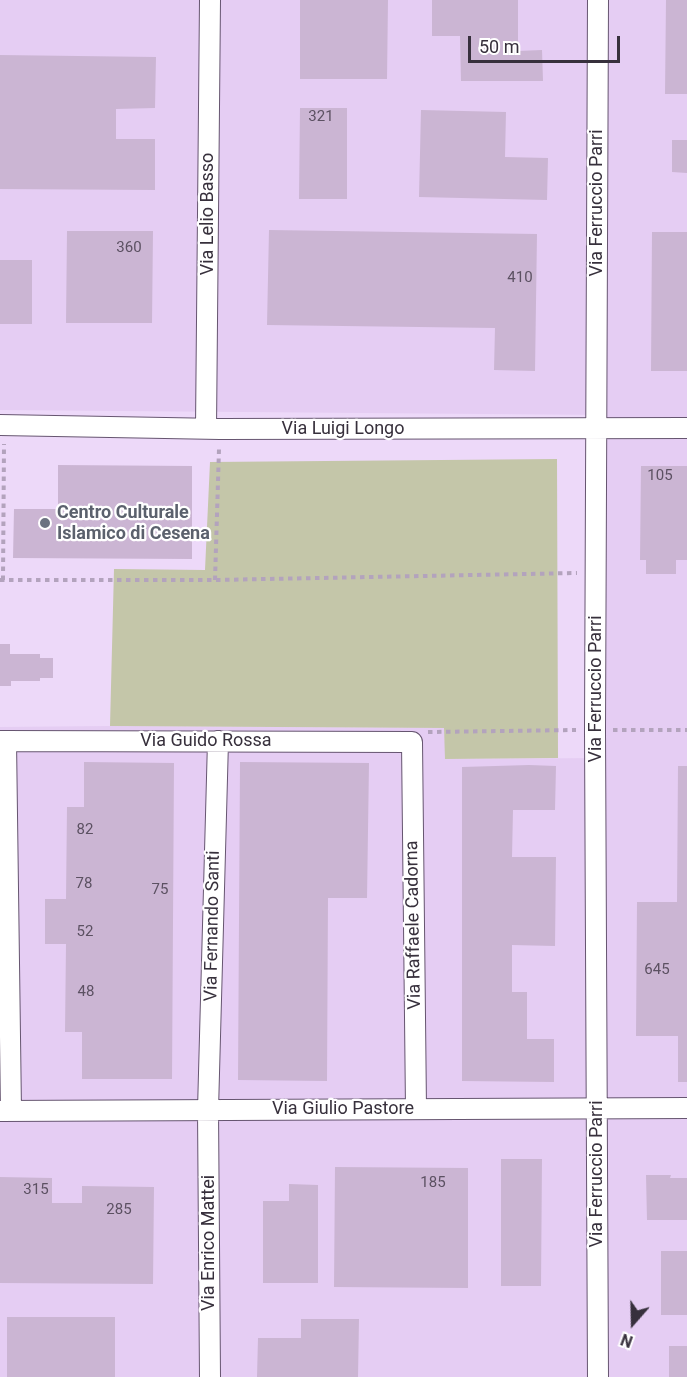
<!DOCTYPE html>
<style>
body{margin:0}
#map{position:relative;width:687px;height:1377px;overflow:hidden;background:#edd9f9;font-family:Roboto,sans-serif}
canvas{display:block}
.north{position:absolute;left:603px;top:1293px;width:60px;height:60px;-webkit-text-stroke:4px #fff;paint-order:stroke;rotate:200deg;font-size:16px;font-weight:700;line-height:24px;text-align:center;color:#37303c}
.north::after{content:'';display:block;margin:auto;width:21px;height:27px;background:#37303c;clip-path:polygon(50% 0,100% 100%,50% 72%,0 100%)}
.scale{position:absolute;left:468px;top:36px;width:152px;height:27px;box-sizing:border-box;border:3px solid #37303c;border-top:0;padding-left:8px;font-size:18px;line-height:21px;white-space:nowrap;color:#37303c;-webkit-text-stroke:4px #fff;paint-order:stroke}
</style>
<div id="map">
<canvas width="687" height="1377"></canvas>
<div class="north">N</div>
<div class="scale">50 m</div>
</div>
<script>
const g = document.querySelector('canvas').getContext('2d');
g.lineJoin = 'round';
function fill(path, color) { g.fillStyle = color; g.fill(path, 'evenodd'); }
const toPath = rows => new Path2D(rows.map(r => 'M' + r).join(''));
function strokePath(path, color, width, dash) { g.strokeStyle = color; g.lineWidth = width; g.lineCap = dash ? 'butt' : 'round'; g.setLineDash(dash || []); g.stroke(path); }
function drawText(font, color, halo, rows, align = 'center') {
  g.font = font + ' Roboto,sans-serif'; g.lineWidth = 4.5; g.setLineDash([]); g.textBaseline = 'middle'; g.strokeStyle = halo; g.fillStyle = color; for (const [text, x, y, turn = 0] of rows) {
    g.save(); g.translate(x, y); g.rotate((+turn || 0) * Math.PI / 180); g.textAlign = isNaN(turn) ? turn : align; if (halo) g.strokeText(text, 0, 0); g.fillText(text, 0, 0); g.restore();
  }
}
fill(toPath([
 [0,0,687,0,687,1377,0,1377,0,727,110,726,444,728,446,759,606,758,607,415,0,410]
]), '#e5cdf3');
fill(toPath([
 [557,459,558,758,445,759,444,728,110,726,114,569,205,570,210,462]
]), '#c4c6a9');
fill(toPath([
 [300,0,388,0,387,79,300,79],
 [432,0,518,0,518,51,542,50,543,81,461,81,460,36,432,36],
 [666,0,687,0,687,94,665,94],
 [0,55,156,57,155,108,116,109,116,139,155,139,155,190,0,189],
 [300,108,347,108,347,199,299,199],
 [421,110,506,112,505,157,548,158,547,200,419,197],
 [672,140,687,140,687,173,672,172],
 [269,230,537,234,535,371,494,370,495,328,267,325],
 [67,231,153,231,152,323,66,323],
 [652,232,687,232,687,371,651,371],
 [0,260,32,260,32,324,0,324],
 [58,465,192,466,192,559,13,558,14,509,58,509],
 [641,466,687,466,687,560,676,560,676,574,646,574,646,560,640,560],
 [0,644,10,644,10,654,40,654,40,658,53,658,53,678,40,678,40,681,11,681,11,686,0,686],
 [84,762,174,763,172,1079,82,1079,82,1032,65,1032,66,944,45,944,45,899,66,899,67,807,84,807],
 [240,762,369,763,367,898,328,898,327,1081,238,1080],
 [529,765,556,766,555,810,513,810,512,857,556,857,555,946,512,945,512,992,527,992,527,1039,554,1039,554,1082,462,1081,462,767],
 [678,766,687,766,687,1082,678,1082,678,1036,636,1036,637,902,677,902],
 [501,1159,542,1159,541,1286,501,1286],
 [335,1167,468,1168,468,1288,334,1287],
 [646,1175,671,1175,670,1178,687,1178,687,1220,647,1220],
 [0,1177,52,1178,52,1203,82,1203,82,1186,154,1187,153,1284,0,1283],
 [289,1184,318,1185,318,1283,263,1283,263,1201,289,1201],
 [661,1251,687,1251,687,1315,661,1315],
 [7,1317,115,1317,115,1377,7,1377],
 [301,1319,359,1319,358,1377,257,1377,258,1338,301,1338],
 [669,1346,687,1346,687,1377,669,1377]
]), '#cbb5d3');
const street = toPath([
 [0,425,220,429,687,428],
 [206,428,210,0],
 [0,741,412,742,416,1109],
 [6,741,11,1111],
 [0,1111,687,1108],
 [210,1377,208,1110,218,741],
 [598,1377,595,730,598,0]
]);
strokePath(street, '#665570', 22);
strokePath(toPath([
 [0,580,215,580,577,573],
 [3,580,4,444],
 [215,580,219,449],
 [613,730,687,730],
 [428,732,576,730]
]), '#b3a3bd', 4, [4.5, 4.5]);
strokePath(street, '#fff', 20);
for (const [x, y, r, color] of [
 [45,523,6,"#6b7280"]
]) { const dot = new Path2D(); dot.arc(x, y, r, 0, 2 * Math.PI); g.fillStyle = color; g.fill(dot); strokePath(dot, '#fff', 2); }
drawText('15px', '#5c5162', null, [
 ["321",321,117],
 ["360",129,248],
 ["410",520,278],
 ["105",660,476],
 ["82",85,830],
 ["78",84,884],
 ["75",160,890],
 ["52",85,932],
 ["645",657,970],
 ["48",86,992],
 ["185",433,1183],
 ["315",36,1190],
 ["285",119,1210]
]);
drawText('18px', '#37303c', '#fff', [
 ["Via Ferruccio Parri",597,203,-90],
 ["Via Lelio Basso",208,214,-90],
 ["Via Luigi Longo",343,429],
 ["Via Ferruccio Parri",596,689,-90],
 ["Via Guido Rossa",206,741],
 ["Via Raffaele Cadorna",414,925,-91],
 ["Via Fernando Santi",213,926,-89],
 ["Via Giulio Pastore",343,1109],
 ["Via Ferruccio Parri",597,1174,-90],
 ["Via Enrico Mattei",209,1243,-90]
]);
drawText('bold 18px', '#5b616d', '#fff', [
 ["Centro Culturale",57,513],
 ["Islamico di Cesena",57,534]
], 'left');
</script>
